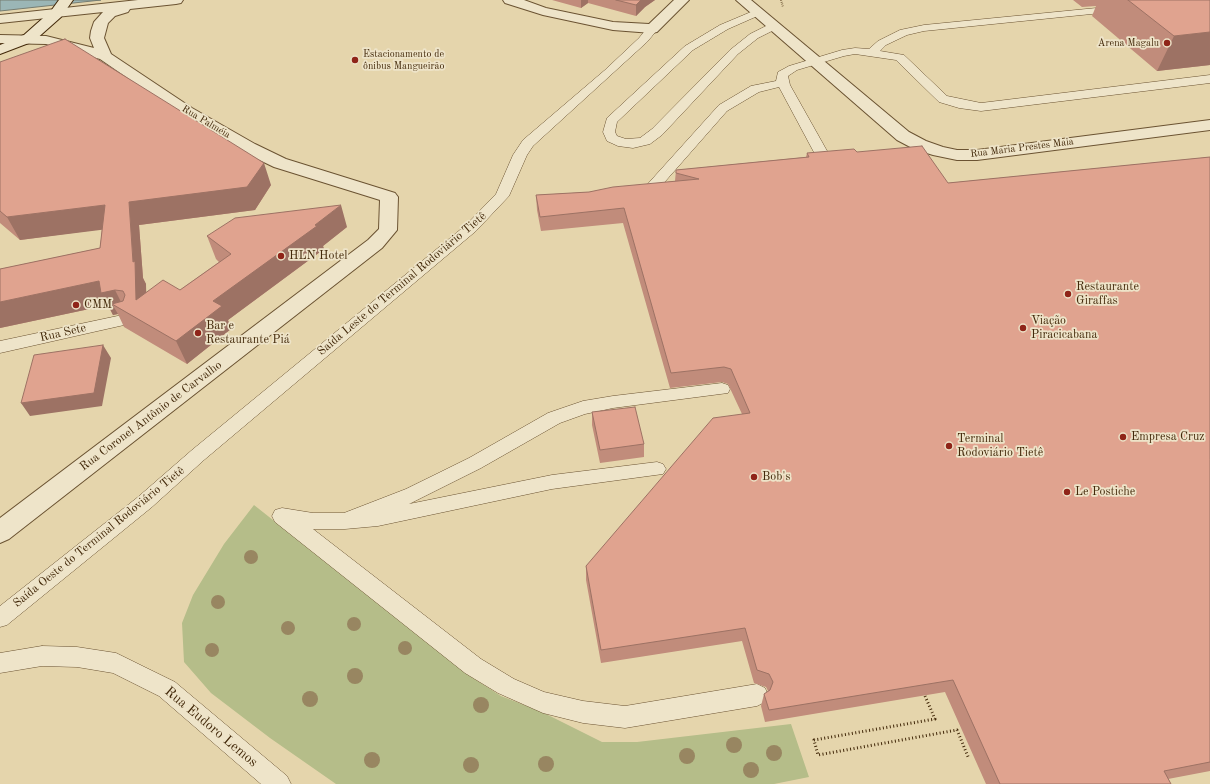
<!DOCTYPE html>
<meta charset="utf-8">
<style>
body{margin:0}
canvas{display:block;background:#e5d5ac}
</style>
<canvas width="1210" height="784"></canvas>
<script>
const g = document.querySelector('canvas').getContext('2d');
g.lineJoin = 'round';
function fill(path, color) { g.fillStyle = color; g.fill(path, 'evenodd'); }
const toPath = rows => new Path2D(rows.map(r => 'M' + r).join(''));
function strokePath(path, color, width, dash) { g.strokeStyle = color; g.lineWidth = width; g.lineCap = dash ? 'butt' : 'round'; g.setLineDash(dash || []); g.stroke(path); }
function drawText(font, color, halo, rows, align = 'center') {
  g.font = font + ' "Old Standard TT",serif'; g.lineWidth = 3.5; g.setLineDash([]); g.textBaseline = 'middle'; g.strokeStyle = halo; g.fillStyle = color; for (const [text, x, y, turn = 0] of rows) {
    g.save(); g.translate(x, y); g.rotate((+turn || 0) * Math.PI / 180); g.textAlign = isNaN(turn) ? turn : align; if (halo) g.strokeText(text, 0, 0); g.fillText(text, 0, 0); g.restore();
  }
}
fill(toPath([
 [254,505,470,676,501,696,542,712,602,742,637,742,791,724,809,777,774,784,336,784,270,738,211,693,184,662,182,623,193,595,224,544]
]), '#b5bd89');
const water = toPath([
 [0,0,101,0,0,11,0,0]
]);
fill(water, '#9bb6b6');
strokePath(water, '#777d71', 1);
const service = toPath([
 [1117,6,1121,7,1122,9,1121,11,924,31,907,35,886,45,880,51,904,55,947,96,981,103,1210,75,1210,83,981,111,959,108,939,102,896,60,855,54,844,56,797,70,788,76,790,85,831,158,829,161,819,161,817,158,779,87,759,92,727,111,655,193,636,197,631,196,629,193,631,190,645,187,719,105,751,86,776,81,778,72,789,66,842,50,855,48,869,49,878,41,900,30,924,25,1117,6],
 [758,9,763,12,762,14,728,29,693,50,617,122,615,132,617,136,626,139,640,138,652,129,730,50,750,34,770,24,778,24,780,26,778,28,758,38,738,54,662,135,650,144,633,148,618,146,607,141,603,132,607,118,685,46,720,25,758,9],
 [652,26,658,29,647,42,533,146,527,155,509,196,476,231,204,460,152,507,7,625,0,627,0,606,138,497,192,450,466,225,496,194,513,155,523,140,605,70,639,38,648,27,652,26],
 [127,314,133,315,135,319,133,323,0,353,0,341,127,314],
 [722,383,728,385,730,389,728,393,613,408,585,414,560,423,481,468,409,504,552,475,657,462,663,464,666,469,663,474,552,489,378,526,345,529,313,529,481,659,514,679,544,692,583,701,625,706,757,684,765,688,768,695,765,702,757,706,625,728,583,723,543,713,498,693,465,673,275,522,272,516,275,510,282,508,313,513,344,513,406,489,469,458,548,413,583,401,613,396,722,383],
 [42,646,77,647,116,653,175,682,287,776,291,784,261,784,159,696,113,673,77,667,42,666,0,673,0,653,42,646]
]);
const minor = toPath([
 [736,0,751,0,909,132,926,141,943,147,957,150,977,150,1210,120,1210,130,977,160,957,160,933,155,914,149,897,140,736,0]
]);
const tertiary = toPath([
 [138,0,183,0,181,3,176,4,130,9,128,12,115,16,108,23,104,38,111,54,192,108,255,144,286,159,395,193,398,197,397,230,382,248,9,539,0,543,0,518,368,240,379,229,380,200,274,167,243,152,180,114,100,59,46,44,0,43,0,35,46,36,94,48,90,38,91,31,94,22,103,12,0,23,0,15,138,0],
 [503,0,524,0,546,8,613,22,649,24,674,0,689,0,657,32,652,33,613,30,543,15,505,3,503,0]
]);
const secondary = toPath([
 [59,0,73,0,61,17,34,41,0,54,0,45,24,35,51,11,59,0]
]);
strokePath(service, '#6b5332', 1);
strokePath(minor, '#6b5332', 2);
strokePath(tertiary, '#6b5332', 2);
strokePath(secondary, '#422809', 2);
strokePath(toPath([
 [781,0,783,7]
]), '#422809', 2, [0.5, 1.5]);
strokePath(toPath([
 [925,696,935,719,814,740,818,755,957,730,969,759]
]), '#422809', 3, [1, 2.5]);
fill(service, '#eee4c9');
fill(minor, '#eee4c9');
fill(tertiary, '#eee4c9');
fill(secondary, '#eee4c9');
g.fillStyle = '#988661';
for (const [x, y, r] of [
 [251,557,7],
 [218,602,7],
 [354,624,7],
 [288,628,7],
 [405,648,7],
 [212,650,7],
 [355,676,8],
 [310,699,8],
 [481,705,8],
 [734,745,8],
 [774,753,8],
 [687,756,8],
 [372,760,8],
 [546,764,8],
 [471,765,8],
 [751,770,8]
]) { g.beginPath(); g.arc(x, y, r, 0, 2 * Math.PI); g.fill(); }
fill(toPath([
 [552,0,655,0,645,7,636,16,588,3,581,8],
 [1073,0,1210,0,1210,65,1157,71,1092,16,1096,6,1082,7],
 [0,62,271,185,255,210,139,225,143,278,146,284,146,292,180,290,219,262,216,259,207,236,347,227,323,246,324,249,228,320,231,329,187,364,124,327,118,314,113,315,108,305,0,328,0,269,100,248,102,229,20,240,0,223],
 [857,152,948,183,1210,157,1210,771,1168,779,1171,784,986,784,945,692,765,722,761,706,764,694,768,691,766,687,754,683,742,641,601,663,586,580,586,566,742,414,728,384,722,382,670,388,623,223,541,231,537,210,536,195,589,192,675,181,676,170,806,157,807,153],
 [592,412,644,444,644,457,600,463,592,425]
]), '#c18c7b');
fill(toPath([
 [581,0,588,0,588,3,581,8],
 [641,0,655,0,645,7,636,16,636,5],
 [1210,32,1210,65,1157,71,1174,36],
 [264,163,271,185,255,210,139,225,143,278,146,284,147,323,136,300,129,202],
 [105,205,116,228,20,240,7,217],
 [341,205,347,227,323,246,324,249,228,320,231,329,187,364,176,341,213,301],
 [99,281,115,290,126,312,112,304,118,314,113,315,108,305,0,328,0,302],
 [103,345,111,358,102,406,30,416,21,403]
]), '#9d7264');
const building = toPath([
 [616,0,641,0,636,5,616,0],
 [1128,0,1210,0,1210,32,1174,36,1128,0],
 [65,39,264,163,247,187,129,202,133,262,135,261,136,300,163,280,180,290,231,254,207,236,235,218,341,205,315,225,317,226,213,301,222,306,176,341,112,304,123,301,125,295,123,291,115,290,101,293,99,281,0,302,0,269,100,248,105,205,7,217,0,211,0,62,65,39],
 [922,146,948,183,1210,157,1210,762,1164,771,1171,784,1000,784,953,680,769,710,764,694,770,690,773,682,769,674,757,670,745,628,601,650,586,566,713,418,750,413,731,369,724,367,671,373,624,208,540,217,536,195,589,192,613,187,699,179,676,173,676,170,809,157,807,153,854,149,857,152,922,146],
 [103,345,94,393,21,403,34,355,103,345],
 [635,407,644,444,600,450,592,412,635,407]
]);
fill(building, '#e0a38f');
strokePath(building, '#9d7264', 1);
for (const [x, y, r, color] of [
 [1167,43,4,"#8f2418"],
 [355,60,4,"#8f2418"],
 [281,256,4,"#8f2418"],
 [1068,294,4,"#8f2418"],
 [76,305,4,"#8f2418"],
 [1023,328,4,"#8f2418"],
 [198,333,4,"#8f2418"],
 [1123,437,4,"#8f2418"],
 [949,446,4,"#8f2418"],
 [754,477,4,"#8f2418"],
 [1067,492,4,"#8f2418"]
]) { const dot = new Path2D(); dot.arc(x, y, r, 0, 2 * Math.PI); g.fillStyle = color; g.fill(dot); strokePath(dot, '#eee4c9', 1.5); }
drawText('10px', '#422809', '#eee4c9', [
 ["Arena Magalu",1159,43],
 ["Estacionamento de",363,54,"left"],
 ["ônibus Mangueirão",363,66,"left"]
], 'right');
drawText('10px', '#422809', '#eee4c9', [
 ["Rua Palméia",206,122,31],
 ["Rua Maria Prestes Maia",1022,148,-7]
]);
drawText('12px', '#422809', '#eee4c9', [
 ["HLN Hotel",289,256],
 ["Restaurante",1076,287],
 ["Giraffas",1076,301],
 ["CMM",84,305],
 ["Viação",1031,321],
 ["Piracicabana",1031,335],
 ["Bar e",206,326],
 ["Restaurante Piá",206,340],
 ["Empresa Cruz",1131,437],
 ["Terminal",957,439],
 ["Rodoviário Tietê",957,453],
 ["Bob's",762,477],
 ["Le Postiche",1075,492]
], 'left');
drawText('12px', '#422809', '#eee4c9', [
 ["Saída Leste do Terminal Rodoviário Tietê",402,284,-40],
 ["Rua Sete",63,333,-13],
 ["Rua Coronel Antônio de Carvalho",151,416,-37],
 ["Saída Oeste do Terminal Rodoviário Tietê",99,537,-39]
]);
drawText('14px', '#422809', '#eee4c9', [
 ["Rua Eudoro Lemos",211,727,40]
]);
</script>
